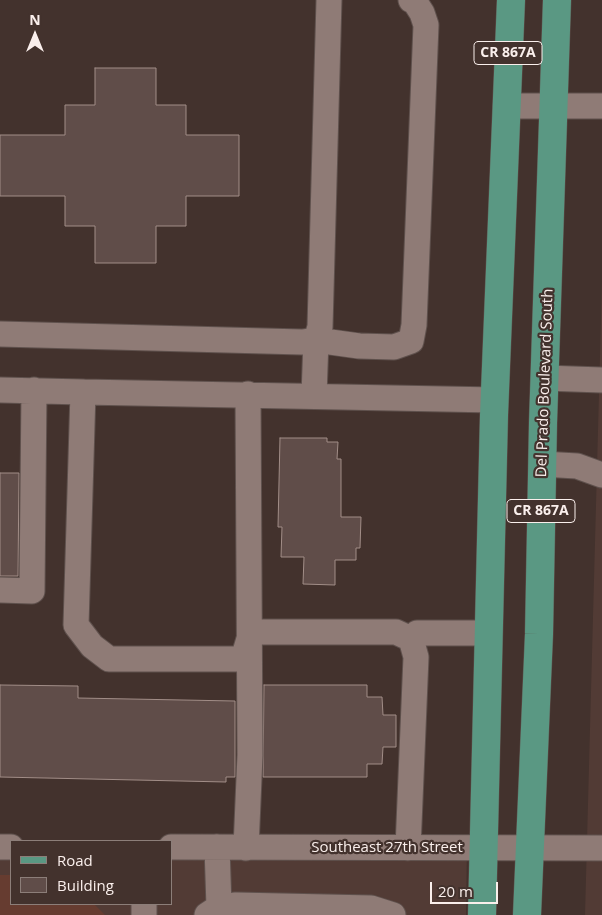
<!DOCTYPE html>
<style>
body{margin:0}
#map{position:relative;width:602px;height:915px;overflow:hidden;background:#43322d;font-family:"Open Sans",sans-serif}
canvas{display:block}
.legend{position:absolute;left:10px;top:840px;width:162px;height:65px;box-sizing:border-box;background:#43322d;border:1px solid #8c7e79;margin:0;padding:6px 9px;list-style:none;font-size:15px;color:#faefec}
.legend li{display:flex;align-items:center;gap:10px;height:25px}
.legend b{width:25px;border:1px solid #8c7e79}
.north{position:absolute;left:10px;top:10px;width:50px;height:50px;-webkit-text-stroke:4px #43322d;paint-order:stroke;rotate:0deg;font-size:14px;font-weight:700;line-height:20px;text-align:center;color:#faefec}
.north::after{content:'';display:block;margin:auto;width:18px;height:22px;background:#faefec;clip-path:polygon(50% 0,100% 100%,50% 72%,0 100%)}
.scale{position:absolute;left:430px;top:882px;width:68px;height:22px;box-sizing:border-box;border:2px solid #faefec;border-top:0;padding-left:6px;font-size:15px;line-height:18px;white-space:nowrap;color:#faefec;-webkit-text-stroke:4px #43322d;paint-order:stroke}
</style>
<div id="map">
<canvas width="602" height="915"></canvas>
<ul class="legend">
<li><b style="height:6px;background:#5a9883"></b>Road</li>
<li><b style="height:14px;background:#604d49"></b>Building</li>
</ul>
<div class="north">N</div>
<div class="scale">20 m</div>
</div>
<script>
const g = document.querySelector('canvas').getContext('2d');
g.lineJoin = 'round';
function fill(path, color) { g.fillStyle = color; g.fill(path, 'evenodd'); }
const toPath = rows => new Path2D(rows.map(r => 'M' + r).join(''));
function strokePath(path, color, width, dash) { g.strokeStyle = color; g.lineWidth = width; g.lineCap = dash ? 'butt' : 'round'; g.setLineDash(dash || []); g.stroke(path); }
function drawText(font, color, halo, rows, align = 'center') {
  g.font = font + ' "Open Sans",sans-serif'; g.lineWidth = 4.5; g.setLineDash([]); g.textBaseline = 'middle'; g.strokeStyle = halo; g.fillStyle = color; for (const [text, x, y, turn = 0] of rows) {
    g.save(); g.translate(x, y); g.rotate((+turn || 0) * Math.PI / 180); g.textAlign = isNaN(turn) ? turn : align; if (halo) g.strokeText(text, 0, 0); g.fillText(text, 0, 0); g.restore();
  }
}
fill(toPath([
 [602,281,602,915,585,915],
 [0,840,467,843,466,915,0,915],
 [11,841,171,841,171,904,11,904]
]), '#523b35');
fill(toPath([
 [0,875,11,875,11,904,94,904,105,915,0,915]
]), '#663c30');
const building = toPath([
 [95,68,156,68,156,105,186,105,186,135,239,135,239,196,186,196,186,226,156,226,156,263,95,263,95,226,65,226,65,196,0,196,0,135,65,135,65,105,95,105,95,68],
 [280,438,327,438,327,442,338,442,337,459,341,459,341,517,361,517,360,548,356,548,356,560,335,560,335,585,303,584,304,557,281,557,282,527,278,527,280,438],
 [0,473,19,473,18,576,0,576,0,473],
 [0,685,78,686,78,698,235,701,235,777,226,777,226,782,0,777,0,685],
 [264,685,367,685,367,697,382,697,383,715,396,715,396,747,383,747,382,764,367,764,367,777,263,777,264,685]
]);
fill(building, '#604d49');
strokePath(building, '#a28e88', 1);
const minor = toPath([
 [506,106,602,106],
 [0,334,302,342,316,340,320,327,329,0],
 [544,378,602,380],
 [0,390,83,392,76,625,92,646,109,659,243,659,251,632,396,632,411,639,416,657,408,848],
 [83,392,495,400],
 [314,396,316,340,359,346,394,347,411,341,414,325,426,25,422,13,415,2,411,0],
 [542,464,577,466,602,475],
 [0,590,32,591,34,390],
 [411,639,417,633,489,633],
 [0,847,11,847],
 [171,847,602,848],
 [217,847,219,907],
 [246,848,250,755,248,394],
 [144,915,144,904],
 [207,915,219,907,236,905,371,908,393,915]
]);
const major = toPath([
 [482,915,494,415,511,0],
 [527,915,539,634,543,423,557,0]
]);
strokePath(minor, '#5f514d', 27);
strokePath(major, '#5f514d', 29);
strokePath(minor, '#8f7b76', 25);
strokePath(major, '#5a9883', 28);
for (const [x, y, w] of [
 [508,53,68],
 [541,511,68]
]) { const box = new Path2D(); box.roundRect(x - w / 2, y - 11.5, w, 23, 4); g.fillStyle = '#43322d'; g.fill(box); strokePath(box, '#faefec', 1); }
drawText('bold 14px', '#faefec', null, [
 ["CR 867A",508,53],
 ["CR 867A",541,511]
]);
drawText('15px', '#faefec', '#43322d', [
 ["Del Prado Boulevard South",545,383,-88],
 ["Southeast 27th Street",387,848]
]);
</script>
